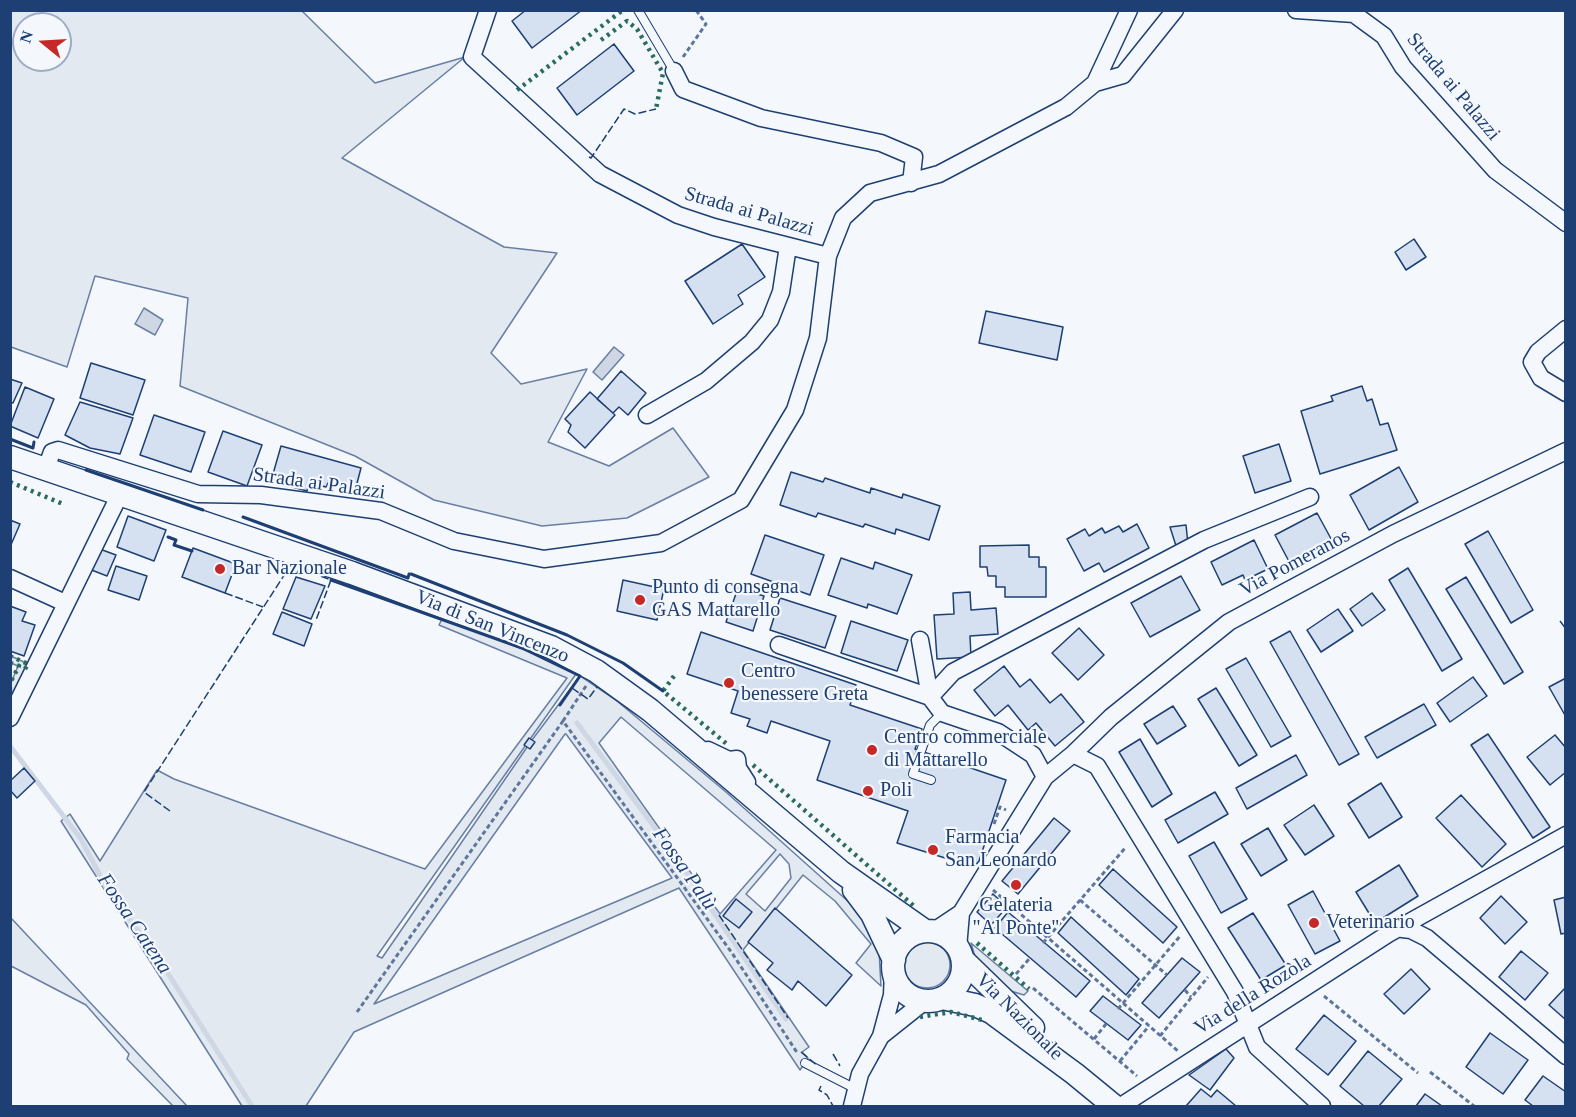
<!DOCTYPE html>
<meta charset="utf-8">
<style>
body{margin:0}
#map{position:relative;width:1576px;height:1117px;overflow:hidden;background:#f4f7fb;font-family:Georgia,serif}
canvas{display:block}
.frame{position:absolute;inset:0;border:12px solid #1d3f73;pointer-events:none}
.north{position:absolute;left:12px;top:12px;width:60px;height:60px;box-sizing:border-box;background:#f4f7fb;border:2px solid #9eadc5;border-radius:50%;rotate:288deg;font-size:16px;font-weight:700;line-height:24px;text-align:center;color:#1d3f73}
.north::after{content:'';display:block;margin:auto;width:21px;height:27px;background:#c62828;clip-path:polygon(50% 0,100% 100%,50% 72%,0 100%)}
</style>
<div id="map">
<canvas width="1576" height="1117"></canvas>
<div class="frame"></div>
<div class="north">N</div>
</div>
<script>
const g = document.querySelector('canvas').getContext('2d');
g.lineJoin = 'round';
function fill(path, color) { g.fillStyle = color; g.fill(path, 'evenodd'); }
const toPath = rows => new Path2D(rows.map(r => 'M' + r).join(''));
function strokePath(path, color, width, dash) { g.strokeStyle = color; g.lineWidth = width; g.lineCap = dash ? 'butt' : 'round'; g.setLineDash(dash || []); g.stroke(path); }
function drawText(font, color, halo, rows, align = 'center') {
  g.font = font + ' Georgia,serif'; g.lineWidth = 4.5; g.setLineDash([]); g.textBaseline = 'middle'; g.strokeStyle = halo; g.fillStyle = color; for (const [text, x, y, turn = 0] of rows) {
    g.save(); g.translate(x, y); g.rotate((+turn || 0) * Math.PI / 180); g.textAlign = isNaN(turn) ? turn : align; if (halo) g.strokeText(text, 0, 0); g.fillText(text, 0, 0); g.restore();
  }
}
const green = toPath([
 [11,11,302,11,375,83,465,57,342,158,504,247,557,253,491,353,521,384,587,369,548,442,609,466,673,428,709,477,627,518,542,526,434,500,355,456,180,386,188,298,95,276,67,367,11,347,11,11],
 [24,24,60,24,60,60,24,60,24,24],
 [442,619,523,648,576,674,377,956,382,958,532,740,580,676,617,701,726,792,860,912,879,951,881,986,856,963,871,944,835,901,803,875,743,950,809,1047,802,1052,808,1058,800,1070,679,888,354,1032,306,1106,242,1106,61,821,70,814,100,861,157,770,174,779,425,869,567,678,439,625,442,619],
 [621,717,776,850,720,914,599,743,621,717],
 [566,734,672,878,374,1004,565,734,566,734],
 [780,854,789,864,791,878,765,911,746,894,780,854],
 [11,656,28,664,12,695,11,683,18,666,11,663,11,656],
 [11,918,187,1106,173,1106,127,1059,129,1054,86,1005,11,966,11,918],
 '904 965a23 23 0 1 1 46 0a23 23 0 1 1-46 0Z',
 [971,943,1028,991,1024,995,1004,989,976,960,971,943]
]);
fill(green, '#e3e9f0');
strokePath(green, '#687fa3', 1.5);
const water = toPath([
 [144,308,163,320,155,335,135,324,144,308],
 [614,347,624,355,602,380,593,372,614,347]
]);
fill(water, '#cfd7e4');
strokePath(water, '#687fa3', 1.5);
strokePath(toPath([
 [577,723,670,848,786,1019],
 [10,746,81,839,108,891,157,956,252,1106]
]), '#cfd7e4', 5);
const building = toPath([
 [526,10,582,10,532,48,512,21,526,10],
 [614,44,634,71,577,115,557,88,614,44],
 [1414,239,1426,257,1406,270,1395,252,1414,239],
 [742,244,765,277,738,295,743,304,713,324,685,281,742,244],
 [986,311,1063,327,1057,360,979,343,986,311],
 [91,363,145,380,133,415,80,398,91,363],
 [621,371,646,393,628,415,619,407,613,413,597,399,621,371],
 [10,379,22,383,13,403,10,402,10,379],
 [1362,386,1367,401,1372,399,1380,425,1388,423,1397,450,1320,474,1301,411,1333,401,1331,396,1362,386],
 [25,387,54,399,38,438,10,426,25,387],
 [590,392,615,415,585,448,568,432,571,425,565,419,590,392],
 [80,402,133,418,120,454,90,448,65,435,80,402],
 [154,415,205,432,191,472,140,455,154,415],
 [223,431,262,445,247,486,208,472,223,431],
 [1279,444,1291,481,1255,493,1243,456,1279,444],
 [281,446,361,468,355,491,328,483,326,487,309,483,307,491,271,481,281,446],
 [1399,467,1418,502,1369,530,1350,495,1399,467],
 [791,472,823,482,825,478,870,493,871,488,902,498,903,494,940,506,929,540,896,529,895,534,865,524,863,527,818,513,816,517,780,505,791,472],
 [1317,513,1335,546,1293,569,1275,535,1317,513],
 [128,516,166,530,154,561,117,547,128,516],
 [10,520,20,524,10,547,10,520],
 [1137,524,1149,548,1104,572,1099,563,1084,571,1067,539,1085,529,1089,536,1102,528,1105,533,1119,526,1123,532,1137,524],
 [1186,525,1188,544,1177,549,1170,527,1186,525],
 [1488,531,1533,610,1511,623,1465,544,1488,531],
 [765,535,824,555,810,595,751,574,765,535],
 [1254,540,1268,569,1245,580,1243,575,1222,585,1211,562,1254,540],
 [1029,545,1029,557,1039,557,1039,567,1046,567,1046,597,1005,597,1005,587,996,587,996,576,988,576,987,567,980,567,980,546,1029,545],
 [97,548,116,555,107,576,89,569,97,548],
 [193,548,236,564,225,593,182,577,193,548],
 [841,558,873,569,875,562,912,575,897,614,868,604,867,608,828,595,841,558],
 [116,566,147,576,139,600,108,590,116,566],
 [1408,568,1462,659,1442,671,1389,580,1408,568],
 [1181,576,1200,610,1150,637,1131,603,1181,576],
 [296,577,325,586,311,619,283,609,296,577],
 [1466,577,1523,672,1504,684,1446,589,1466,577],
 [623,580,664,589,657,620,617,611,623,580],
 [738,588,764,596,753,631,726,622,738,588],
 [970,592,971,610,996,608,998,634,970,636,971,657,937,659,934,615,954,614,953,593,970,592],
 [1372,593,1385,610,1362,626,1350,609,1372,593],
 [780,598,836,616,825,648,770,630,780,598],
 [10,606,26,612,22,621,35,625,24,656,10,651,10,606],
 [1338,609,1353,631,1321,652,1307,630,1338,609],
 [282,612,312,624,304,646,273,634,282,612],
 [851,621,908,640,897,671,841,653,851,621],
 [1079,628,1104,655,1078,680,1052,653,1079,628],
 [1290,631,1359,754,1339,765,1270,642,1290,631],
 [701,632,856,685,850,705,922,729,915,749,1006,780,979,861,974,867,897,843,908,811,817,780,830,741,771,721,767,733,747,726,750,719,731,713,738,691,687,674,701,632],
 [1246,658,1291,736,1271,747,1226,669,1246,658],
 [1004,666,1020,687,1030,679,1050,703,1061,694,1084,722,1055,746,1036,723,1028,730,1008,705,995,716,974,690,1004,666],
 [1473,677,1487,696,1450,722,1437,703,1473,677],
 [1566,678,1566,717,1549,687,1566,678],
 [1216,688,1257,755,1239,766,1198,699,1216,688],
 [1424,704,1436,725,1377,758,1365,737,1424,704],
 [1173,706,1186,726,1157,744,1144,724,1173,706],
 [1488,734,1550,827,1533,838,1471,745,1488,734],
 [1555,735,1566,748,1566,772,1550,785,1527,757,1555,735],
 [529,738,535,742,530,749,524,745,529,738],
 [1140,739,1172,794,1152,807,1119,752,1140,739],
 [1296,755,1307,775,1247,809,1236,788,1296,755],
 [24,768,35,781,17,798,10,790,10,781,24,768],
 [1381,783,1402,817,1369,838,1348,804,1381,783],
 [1215,792,1228,814,1178,843,1165,820,1215,792],
 [1461,795,1506,844,1482,867,1436,818,1461,795],
 [1314,805,1334,836,1305,855,1284,825,1314,805],
 [1054,818,1070,831,1018,894,1002,881,1054,818],
 [1268,828,1287,860,1261,876,1241,844,1268,828],
 [1214,842,1247,899,1221,913,1189,856,1214,842],
 [1399,865,1418,896,1375,923,1356,892,1399,865],
 [1113,869,1177,927,1163,943,1099,885,1113,869],
 [1313,891,1340,941,1315,954,1288,905,1313,891],
 [993,894,1007,907,991,925,977,912,993,894],
 [1501,896,1527,922,1505,944,1480,918,1501,896],
 [1566,897,1566,933,1561,934,1554,900,1566,897],
 [736,899,752,912,739,928,723,916,736,899],
 [775,908,852,975,826,1006,798,981,792,990,767,970,773,963,748,942,775,908],
 [1008,912,1090,981,1076,997,995,928,1008,912],
 [1253,913,1286,965,1261,980,1228,928,1253,913],
 [1071,917,1139,979,1126,995,1058,933,1071,917],
 [1521,951,1548,973,1525,1000,1499,977,1521,951],
 [1182,958,1200,972,1159,1018,1142,1003,1182,958],
 [1411,969,1430,989,1404,1014,1384,994,1411,969],
 [1566,987,1566,1020,1549,1005,1566,987],
 [1103,996,1141,1025,1128,1040,1090,1011,1103,996],
 [1324,1015,1356,1041,1328,1075,1296,1049,1324,1015],
 [1490,1033,1528,1060,1503,1094,1466,1067,1490,1033],
 [1226,1049,1234,1058,1210,1090,1189,1075,1226,1049],
 [1368,1051,1402,1079,1379,1106,1364,1106,1340,1086,1368,1051],
 [1543,1076,1566,1092,1566,1106,1533,1106,1525,1100,1543,1076],
 [1201,1089,1211,1097,1217,1090,1236,1106,1186,1106,1201,1089],
 [1425,1094,1442,1106,1416,1106,1425,1094]
]);
fill(building, '#d5e0f0');
strokePath(building, '#1d3f73', 1.5);
const lane = toPath([
 [638,10,674,71],
 [931,780,913,774,930,725,942,713],
 [805,1063,854,1088]
]);
const street = toPath([
 [488,10,472,57,600,174,678,215,714,227,828,256],
 [1296,10,1354,14,1384,36,1403,67,1495,170,1566,223],
 [674,71,683,89,761,118,881,143,914,157,911,183],
 [1095,83,1129,10],
 [1566,329,1538,352,1532,362,1541,378,1566,393],
 [647,415,706,381,752,342,770,320,781,292,788,246],
 [45,471,52,452,58,450,198,494,261,495,381,511,454,541,544,559,661,543,741,500,795,410,818,338,828,256,843,218,870,193,939,174,1066,107,1095,83,1123,75,1175,10],
 [1310,497,1204,540,953,672,930,697,942,713,998,732,1033,755,1045,777,1073,754,1097,766,1235,992,1257,1047,1322,1106],
 [10,578,65,603],
 [779,645,930,697,920,640],
 [10,718,120,494],
 [704,751,708,750,729,760,737,759,738,768,747,782,745,790],
 [1073,754,1111,717,1229,622,1393,534,1566,451],
 [1402,929,1411,930,1427,938,1566,1056],
 [934,931,961,913,1045,777],
 [958,948,961,913],
 [881,1036,925,1001],
 [852,1106,860,1074,881,1036,892,995,893,971],
 [1121,1106,1388,934,1566,835]
]);
const secondary = toPath([
 [10,457,352,573,551,647,596,671,650,710,841,872,925,931],
 [854,890,872,914,894,960],
 '893 966a35 35 0 1 1 70 0a35 35 0 1 1-70 0Z',
 [963,960,1033,1028],
 [942,998,975,1005,991,1012,1075,1074,1114,1106]
]);
strokePath(lane, '#1d3f73', 10);
strokePath(street, '#1d3f73', 19);
strokePath(secondary, '#1d3f73', 25);
strokePath(toPath([
 [683,57,706,24,696,10],
 [586,686,563,721,732,953,798,1054],
 [994,824,1000,807,1006,810],
 [993,890,1178,1051],
 [1080,900,1167,975],
 [1043,943,1126,847],
 [1016,974,1030,958],
 [1033,988,1137,1076],
 [1185,990,1191,997],
 [1324,996,1418,1073],
 [1118,1009,1181,935],
 [357,1012,563,721],
 [1160,1036,1208,977],
 [1094,1039,1106,1024],
 [1120,1061,1149,1026],
 [1430,1072,1474,1106]
]), '#5e769c', 3, [4.5, 3]);
strokePath(lane, '#f4f7fb', 8);
strokePath(street, '#f4f7fb', 16);
strokePath(secondary, '#f4f7fb', 22);
strokePath(toPath([
 [601,40,627,21,637,29,663,73,656,109],
 [517,90,623,10],
 [10,482,63,504],
 [10,656,28,664,25,669],
 [10,663,19,666,10,683],
 [674,676,663,691,728,745],
 [753,765,915,907],
 [977,943,1029,989],
 [920,1017,951,1012,982,1020]
]), '#2c6c60', 4.5, [3, 4.5]);
strokePath(toPath([
 [589,157,591,158,624,109,635,114,656,109],
 [296,577,299,568,331,580,316,620],
 [225,593,263,607],
 [1560,621,1566,629],
 [572,688,588,699,597,687],
 [170,811,144,792,290,566],
 [719,915,788,1018],
 [801,1052,818,1066],
 [833,1054,840,1066],
 [821,1086,819,1090,827,1095,833,1106]
]), '#1d3f73', 1.5, [8, 3]);
strokePath(toPath([
 [10,439,33,448,34,442],
 [86,470,203,510],
 [243,517,408,578,409,574],
 [168,537,176,540,174,545,192,551],
 [411,574,567,635,623,663,663,691],
 [331,580,522,648,580,676,560,705]
]), '#1d3f73', 3);
for (const [x, y, r, color] of [
 [220,569,6,"#c62828"],
 [640,600,6,"#c62828"],
 [729,683,6,"#c62828"],
 [872,750,6,"#c62828"],
 [868,791,6,"#c62828"],
 [933,850,6,"#c62828"],
 [1016,885,6,"#c62828"],
 [1314,923,6,"#c62828"]
]) { const dot = new Path2D(); dot.arc(x, y, r, 0, 2 * Math.PI); g.fillStyle = color; g.fill(dot); strokePath(dot, '#f4f7fb', 2); }
drawText('20px', '#1d3f73', '#f4f7fb', [
 ["Strada ai Palazzi",1453,87,50],
 ["Strada ai Palazzi",749,212,16],
 ["Strada ai Palazzi",319,484,8],
 ["Via Pomeranos",1295,563,-28],
 ["Via di San Vincenzo",492,627,22],
 ["Via della Rozòla",1253,995,-32],
 ["Via Nazionale",1019,1017,45]
]);
drawText('20px', '#1d3f73', '#f4f7fb', [
 ["Bar Nazionale",232,569],
 ["Punto di consegna",652,588],
 ["GAS Mattarello",652,611],
 ["Centro",741,672],
 ["benessere Greta",741,695],
 ["Centro commerciale",884,738],
 ["di Mattarello",884,761],
 ["Poli",880,791],
 ["Farmacia",945,838],
 ["San Leonardo",945,861],
 ["Gelateria",1016,906,"center"],
 ["\"Al Ponte\"",1016,929,"center"],
 ["Veterinario",1326,923]
], 'left');
drawText('italic 21px', '#1d3f73', '#f4f7fb', [
 ["Fossa Palù",684,869,55],
 ["Fossa Catena",134,924,56]
]);
</script>
